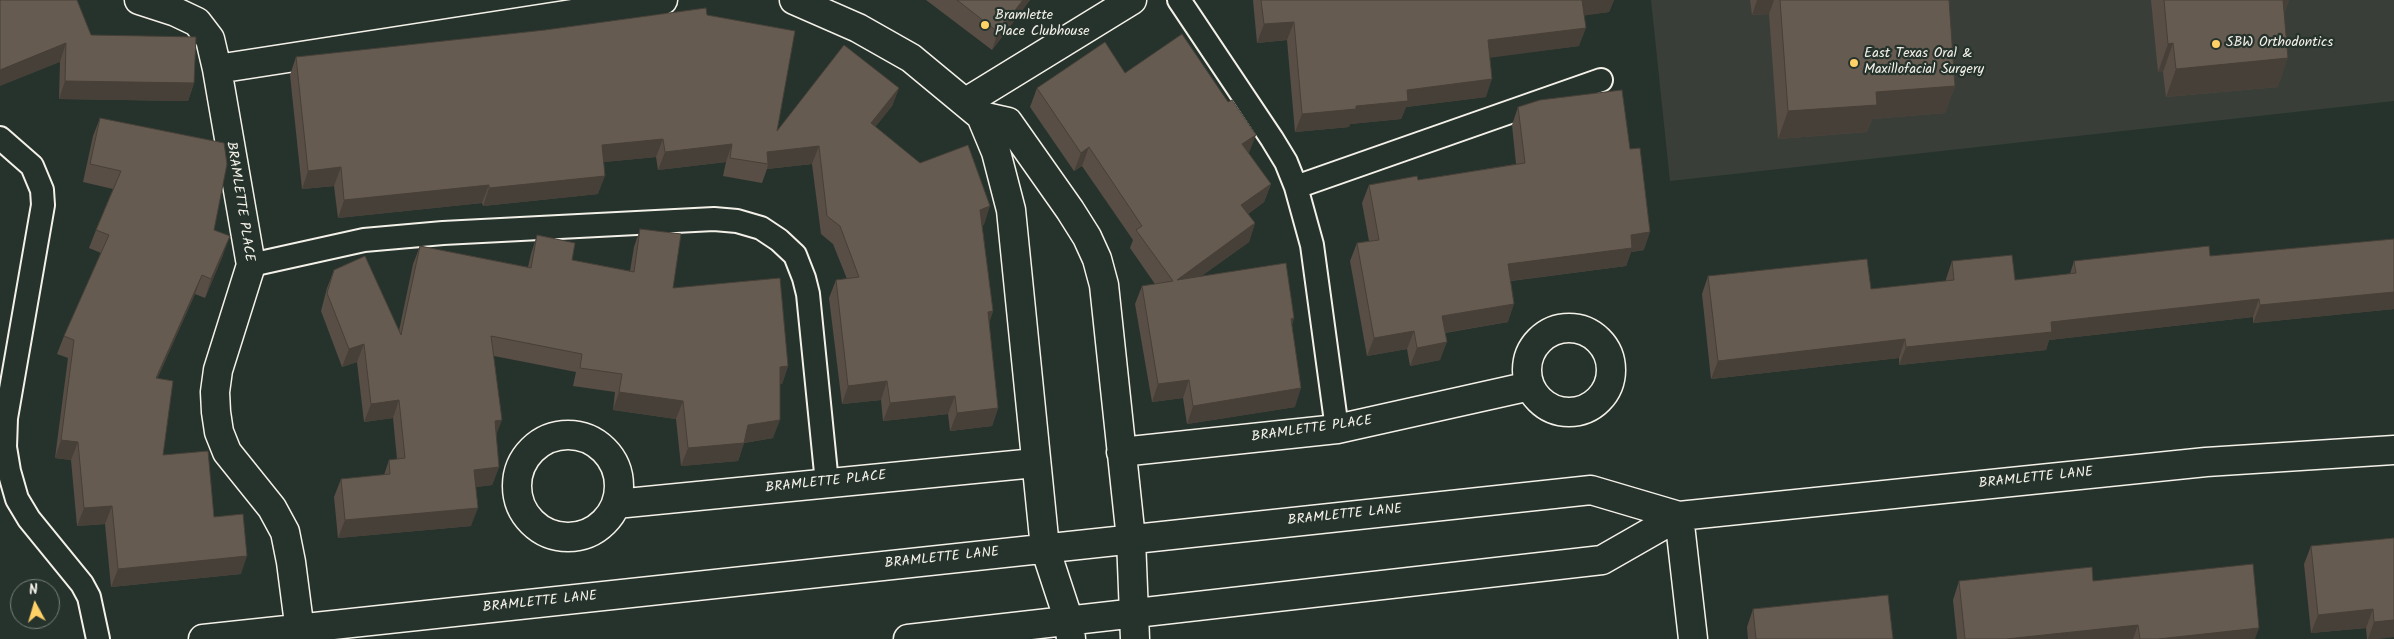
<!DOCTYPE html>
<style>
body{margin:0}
#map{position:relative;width:2394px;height:639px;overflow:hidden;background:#26332d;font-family:Kalam,sans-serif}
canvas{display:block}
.north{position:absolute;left:10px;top:579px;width:50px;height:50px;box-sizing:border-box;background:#26332d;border:1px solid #787f78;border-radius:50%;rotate:354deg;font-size:14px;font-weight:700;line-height:20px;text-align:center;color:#f4f1e8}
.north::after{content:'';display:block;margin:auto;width:18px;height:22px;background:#ffd166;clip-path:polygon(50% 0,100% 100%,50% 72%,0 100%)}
</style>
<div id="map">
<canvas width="2394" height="639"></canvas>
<div class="north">N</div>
</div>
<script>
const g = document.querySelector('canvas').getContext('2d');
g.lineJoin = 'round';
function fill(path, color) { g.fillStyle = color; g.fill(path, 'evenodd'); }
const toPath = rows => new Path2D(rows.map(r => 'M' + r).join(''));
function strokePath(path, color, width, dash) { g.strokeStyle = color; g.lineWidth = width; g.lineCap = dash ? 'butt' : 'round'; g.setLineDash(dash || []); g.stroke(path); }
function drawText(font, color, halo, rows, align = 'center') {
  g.font = font + ' Kalam,sans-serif'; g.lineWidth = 4.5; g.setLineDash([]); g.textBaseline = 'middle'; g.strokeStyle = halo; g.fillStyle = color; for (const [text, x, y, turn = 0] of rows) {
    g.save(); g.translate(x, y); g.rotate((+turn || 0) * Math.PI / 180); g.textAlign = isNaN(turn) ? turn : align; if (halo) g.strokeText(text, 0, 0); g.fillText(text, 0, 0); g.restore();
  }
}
fill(toPath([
 [1651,0,2394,0,2394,101,1670,181]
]), '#393f38');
const service = toPath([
 [1179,0,1272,139,1286,162,1296,187,1312,245,1337,429],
 [0,138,32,166,42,190,43,205,6,418,5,447,9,471,17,499,29,519,82,584,89,597,98,639],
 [1296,187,1601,80],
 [251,265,364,240,443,233,714,219,737,221,761,228,779,240,795,255,804,278,808,294,827,483]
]);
const minor = toPath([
 [139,0,176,12,197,22,210,39,217,69,251,265,218,370,215,392,216,412,219,432,227,452,272,508,285,532,291,562,301,639],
 [794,0,858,28,911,58,981,116],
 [217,69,663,0],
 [966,102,1132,0],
 '1527 370a42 42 0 1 1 84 0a42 42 0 1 1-84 0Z',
 '517 486a51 51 0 1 1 102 0a51 51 0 1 1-102 0Z',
 [1121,452,1337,429,1530,386],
 [616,504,1035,463],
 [1679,516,1693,639],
 [203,639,1591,490,1679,516,2206,462,2394,450],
 [908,639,1602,560,1679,516],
 [1071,639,1069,621,1045,548,1011,210,996,152,981,116,1008,122,1070,210,1087,237,1097,259,1104,285,1131,539,1135,639]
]);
strokePath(service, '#f4f1e8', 26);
strokePath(minor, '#f4f1e8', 31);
strokePath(service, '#26332d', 22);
strokePath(minor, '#26332d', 28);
fill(toPath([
 [0,0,91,35,194,83,188,101,59,99,60,62],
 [926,0,1030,0,992,50],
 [1253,0,1614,0,1609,12,1584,15,1579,46,1490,57,1486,97,1406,107,1401,119,1350,124,1349,127,1295,132,1287,40,1257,43],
 [1750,0,1949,0,1955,86,1945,113,1872,119,1867,132,1778,139,1769,14,1752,15],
 [2151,0,2289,0,2284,13,2278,87,2166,97,2163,72,2158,72],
 [707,15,777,131,899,88,892,106,875,127,984,225,982,225,993,311,989,323,998,408,992,426,950,431,948,414,883,421,881,400,842,404,829,298,836,280,847,279,833,244,821,234,812,164,767,169,762,183,723,176,726,162,658,170,656,157,603,162,598,194,483,206,482,203,338,218,334,186,302,189,290,75,296,57],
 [1125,73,1249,153,1248,154,1271,184,1264,202,1248,214,1255,223,1249,242,1200,277,1294,318,1292,325,1295,407,1187,424,1183,398,1152,402,1135,304,1142,286,1155,284,1130,248,1133,240,1082,166,1074,171,1030,107,1037,88],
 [1518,107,1644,250,1631,252,1626,266,1511,281,1508,322,1445,333,1440,360,1410,366,1407,349,1367,356,1350,261,1357,243,1369,241,1362,203,1369,185,1418,180,1516,164,1512,125],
 [100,118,214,230,223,255,205,298,195,294,157,379,163,455,214,517,241,574,111,587,105,524,77,526,71,460,55,458,68,358,57,354,64,336,101,253,89,248,96,230,113,189,83,182,93,136],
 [640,229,673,288,788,366,782,384,780,384,773,438,744,443,738,461,681,466,676,419,613,410,615,392,573,386,576,372,494,356,496,435,499,467,492,485,476,487,471,526,338,538,334,497,341,479,384,475,389,460,397,459,393,418,364,422,357,362,342,367,321,311,327,288,334,270,399,331,413,264,420,246,528,267,531,254,537,235,572,260,630,271,634,247],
 [2394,239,2394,309,2253,323,2253,317,2049,340,2046,350,1899,365,1899,358,1711,379,1702,294,1708,276,1871,289,1946,281,1946,279,1952,261,2015,280,2070,274,2074,261,2210,256],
 [2394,538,2379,639,2367,639,2366,628,2311,633,2304,564,2311,546],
 [1959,581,2093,581,2255,639,1957,639,1953,600],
 [1753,609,1893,639,1748,639,1747,627]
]), '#584e45');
fill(toPath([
 [1023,0,1030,0,992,50,998,32],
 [1581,0,1614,0,1609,12,1575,17],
 [1757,0,1774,0,1769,14,1752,15],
 [2282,0,2289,0,2279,26],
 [1294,22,1287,40,1257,43,1264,24],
 [1586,28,1579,46,1481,59,1488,40],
 [66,43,60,62,0,86,0,70],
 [2173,43,2163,72,2158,72,2168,44],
 [2288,58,2278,87,2166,97,2176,69],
 [1492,79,1486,97,1406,107,1401,119,1350,124,1349,127,1295,132,1302,114,1356,106,1407,90],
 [65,81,194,83,188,101,59,99],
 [1955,86,1945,113,1872,119,1867,132,1778,139,1788,111,1876,92],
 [899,88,892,106,864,141,871,123],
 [1256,135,1249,153,1235,163,1242,144],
 [663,139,656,157,595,163,602,145],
 [732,144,726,162,658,170,665,152],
 [819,146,812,164,767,169,768,164,767,152],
 [1089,147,1082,166,1074,171,1081,153],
 [341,167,334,186,302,189,308,171],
 [605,176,598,194,483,206,489,188],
 [1271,184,1264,202,1235,223,1241,205],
 [489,185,482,203,338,218,344,200],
 [990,206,984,225,973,228,980,210],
 [1255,223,1249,242,1171,298,1177,280],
 [1650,232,1644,250,1631,252,1626,266,1501,282,1508,264,1631,235],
 [230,236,223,255,205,298,211,279],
 [202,275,195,294,149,397,156,378],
 [2394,292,2394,309,2253,323,2260,305],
 [2259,299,2253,317,2049,340,2046,350,1899,365,1906,347,2051,322],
 [1514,304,1508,322,1436,334,1442,316],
 [993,311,987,329,988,312],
 [1294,318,1288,336,1291,319],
 [1414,331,1407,349,1367,356,1374,338],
 [1905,339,1899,358,1711,379,1718,361],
 [1447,342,1440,360,1410,366,1417,348],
 [364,344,357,362,342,367,349,349],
 [788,366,782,384,774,385,780,367],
 [1189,380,1183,398,1152,402,1158,384],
 [887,381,881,400,842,404,848,386],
 [1301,388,1295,407,1187,424,1193,406],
 [619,392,683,401,676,419,613,410],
 [955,396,948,414,883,421,890,403],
 [399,400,393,418,364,422,371,404],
 [998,408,992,426,950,431,957,413],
 [502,420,495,438,495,421],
 [780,420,773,438,744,443,738,461,681,466,688,448,748,425],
 [61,440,78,442,71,460,55,458],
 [499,467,492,485,468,488,474,470],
 [112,506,105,524,77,526,84,508],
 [478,508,471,526,338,538,345,520],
 [247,556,241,574,111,587,118,569],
 [2373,609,2366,628,2311,633,2318,615],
 [2394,620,2394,637,2379,639,2368,639,2374,622],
 [2138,625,2133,639,2006,639],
 [2259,628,2255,639,2158,639]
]), '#474038');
const building = toPath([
 [0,0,77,0,91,35,196,37,194,83,65,81,66,43,0,70,0,0],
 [957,0,1023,0,998,32,957,0],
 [1261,0,1582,0,1586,28,1488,40,1492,79,1407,90,1408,101,1356,106,1356,109,1302,114,1294,22,1264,24,1261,0],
 [1780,0,1949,0,1955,86,1876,92,1877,105,1788,111,1780,0],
 [2164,0,2283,0,2288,58,2176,69,2173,43,2168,44,2164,0],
 [706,8,707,15,795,31,777,131,844,45,899,88,871,123,920,163,968,145,990,206,980,210,993,311,988,312,998,408,957,413,955,396,890,403,887,381,848,386,836,280,859,277,840,226,827,216,819,146,767,152,768,164,730,158,732,144,665,152,663,139,602,145,605,176,489,188,489,185,344,200,341,167,308,171,296,57,545,30,706,8],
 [1182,34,1228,102,1232,100,1256,135,1242,144,1271,184,1241,205,1255,223,1177,280,1286,263,1294,318,1291,319,1301,388,1193,406,1189,380,1158,384,1142,286,1173,281,1136,230,1142,226,1089,147,1081,153,1037,88,1105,42,1125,73,1182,34],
 [1622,90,1630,149,1640,148,1650,232,1631,235,1632,248,1508,264,1514,304,1442,316,1447,342,1417,348,1414,331,1374,338,1357,243,1379,240,1369,185,1417,176,1418,180,1525,163,1518,107,1540,100,1622,90],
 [100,118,224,143,227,164,214,230,230,236,211,279,202,275,156,378,173,381,163,455,208,451,214,517,243,514,247,556,118,569,112,506,84,508,78,442,61,440,74,340,64,336,109,235,96,230,121,171,90,164,100,118],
 [640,229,681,234,673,288,780,278,788,366,780,367,780,420,748,425,744,443,688,448,683,401,619,392,622,374,580,368,582,354,491,336,502,420,495,421,499,467,474,470,478,508,345,520,341,479,390,474,389,460,405,458,399,400,371,404,364,344,349,349,327,293,334,270,365,256,401,335,420,246,531,268,537,235,575,243,572,260,634,272,640,229],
 [2394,239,2394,292,2260,305,2259,299,2051,322,2052,332,1906,347,1905,339,1718,361,1708,276,1867,259,1871,289,1954,280,1952,261,2012,255,2015,280,2076,273,2074,261,2209,246,2210,256,2394,239],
 [2394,538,2394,620,2374,622,2373,609,2318,615,2311,546,2394,538],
 [2253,564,2259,628,2158,639,2140,639,2138,625,2006,639,1965,639,1959,581,2092,567,2093,581,2253,564],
 [1888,595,1893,639,1756,639,1753,609,1888,595]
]);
fill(building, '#665b50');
strokePath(building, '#474038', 1);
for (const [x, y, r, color] of [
 [985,25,5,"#ffd166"],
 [2216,44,5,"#ffd166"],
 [1854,63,5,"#ffd166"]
]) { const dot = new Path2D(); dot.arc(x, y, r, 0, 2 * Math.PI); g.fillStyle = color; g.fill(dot); strokePath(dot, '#26332d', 2); }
drawText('14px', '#f4f1e8', '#26332d', [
 ["Bramlette",995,17],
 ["Place Clubhouse",995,33],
 ["SBW Orthodontics",2226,44],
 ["East Texas Oral &",1864,55],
 ["Maxillofacial Surgery",1864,71]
], 'left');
drawText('14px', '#f4f1e8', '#26332d', [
 ["BRAMLETTE PLACE",239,202,81],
 ["BRAMLETTE PLACE",1312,430,-8],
 ["BRAMLETTE LANE",2036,479,-6],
 ["BRAMLETTE PLACE",826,483,-6],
 ["BRAMLETTE LANE",1345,516,-6],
 ["BRAMLETTE LANE",942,559,-6],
 ["BRAMLETTE LANE",540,603,-6]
]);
</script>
